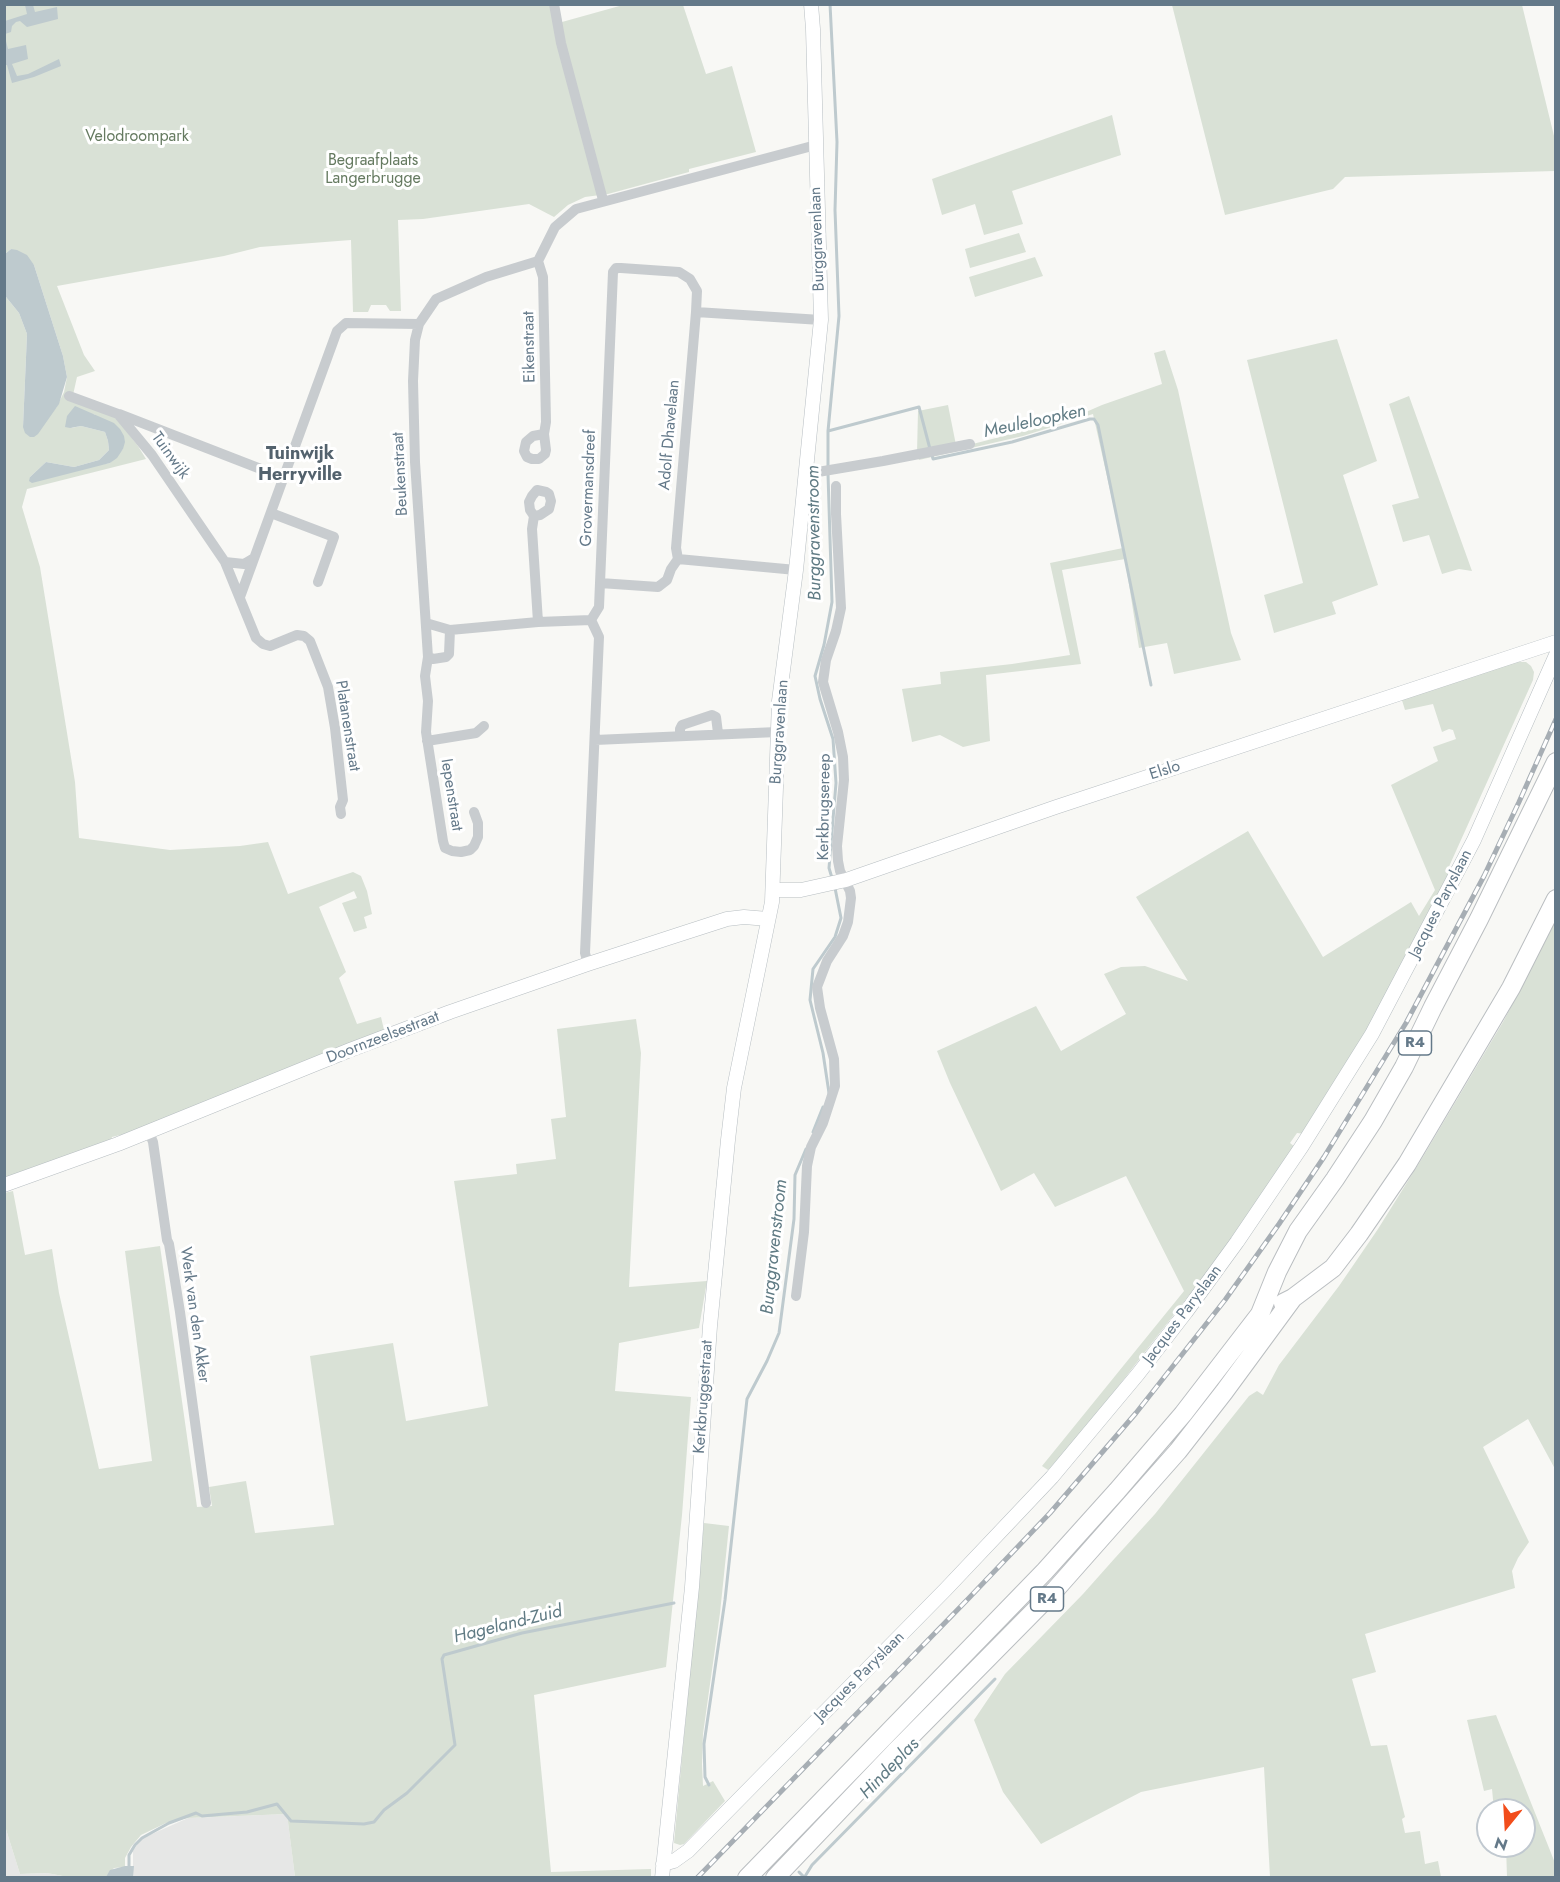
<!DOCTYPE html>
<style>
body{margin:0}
#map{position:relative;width:1560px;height:1882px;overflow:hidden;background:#f8f8f5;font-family:Jost,sans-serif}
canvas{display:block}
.frame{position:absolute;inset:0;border:6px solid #647989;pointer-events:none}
.north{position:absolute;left:1476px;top:1798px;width:60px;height:60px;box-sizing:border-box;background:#fff;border:2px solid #c1c9d0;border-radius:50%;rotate:198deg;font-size:16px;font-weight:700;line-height:24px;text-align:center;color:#647989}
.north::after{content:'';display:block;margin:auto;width:21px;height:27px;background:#f24d1b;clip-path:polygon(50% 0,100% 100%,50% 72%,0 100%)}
</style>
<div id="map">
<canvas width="1560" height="1882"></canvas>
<div class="frame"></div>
<div class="north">N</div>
</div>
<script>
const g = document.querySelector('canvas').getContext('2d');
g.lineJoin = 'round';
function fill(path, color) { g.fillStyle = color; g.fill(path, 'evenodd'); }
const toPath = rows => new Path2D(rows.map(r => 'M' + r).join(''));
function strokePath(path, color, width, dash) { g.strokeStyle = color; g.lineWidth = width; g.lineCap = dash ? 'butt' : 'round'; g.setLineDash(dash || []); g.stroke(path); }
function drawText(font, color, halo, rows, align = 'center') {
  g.font = font + ' Jost,sans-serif'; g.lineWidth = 6; g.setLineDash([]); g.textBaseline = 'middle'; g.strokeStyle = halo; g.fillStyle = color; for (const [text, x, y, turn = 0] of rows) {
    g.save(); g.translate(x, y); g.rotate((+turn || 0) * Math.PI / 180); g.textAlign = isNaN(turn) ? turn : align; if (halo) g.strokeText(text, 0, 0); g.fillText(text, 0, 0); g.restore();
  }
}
fill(toPath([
 [287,1814,295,1877,133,1878,133,1851,137,1845,143,1838,188,1818],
 [4,1823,20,1874,47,1873,68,1877,5,1877]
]), '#e6e7e6');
fill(toPath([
 [558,4,562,22,623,5,683,5,706,74,732,66,756,152,689,169,689,172,608,194,585,197,568,205,554,217,529,204,423,219,398,220,401,311,390,311,386,305,371,305,368,312,353,312,351,240,260,247,224,256,57,286,84,355,95,371,77,377,73,395,117,419,138,446,146,459,27,489,22,507,40,567,75,782,79,838,170,850,240,846,268,842,288,894,353,872,361,876,367,891,372,914,364,917,367,928,354,932,342,903,357,898,354,891,319,907,346,972,339,978,357,1024,381,1017,384,1030,122,1136,120,1135,112,1137,111,1140,5,1180,5,291,6,297,19,313,27,334,23,427,56,408,64,392,67,377,63,356,34,265,11,249,5,254,5,5],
 [94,414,123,449,110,463,30,477,46,462,74,467,99,460,109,450,108,441,105,432,81,426,71,428],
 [1172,5,1522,5,1555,140,1555,171,1345,177,1333,189,1225,215],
 [1112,115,1121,155,1012,191,1023,224,984,235,975,204,942,215,932,179],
 [1019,233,1026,252,970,268,965,249],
 [1035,257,1043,276,975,297,969,277],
 [1337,339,1377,461,1343,475,1378,585,1332,602,1336,614,1274,633,1264,595,1303,583,1247,360],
 [1165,350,1178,390,1231,633,1241,660,1174,674,1167,643,1139,648,1125,559,1062,570,1081,664,986,675,990,741,963,747,940,735,912,742,902,689,941,684,940,672,1012,664,1070,655,1050,563,1123,548,1093,414,1023,436,919,460,918,458,1000,437,1086,412,1102,405,1162,384,1154,353],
 [1409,396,1472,571,1459,569,1442,574,1429,535,1403,542,1392,505,1419,498,1389,404],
 [948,405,956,445,917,453,918,411],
 [1516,662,1526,662,1531,666,1534,672,1533,680,1447,871,1453,874,1364,1039,1305,1134,1297,1133,1290,1143,1295,1147,1235,1236,1086,1428,1048,1470,1042,1466,1184,1291,1126,1176,1055,1207,1034,1173,1001,1191,950,1083,937,1051,1036,1006,1061,1051,1126,1014,1104,974,1121,967,1145,966,1188,981,1136,897,1248,831,1323,957,1411,902,1419,916,1435,890,1391,785,1438,761,1433,747,1456,739,1453,730,1449,729,1442,732,1433,704,1405,710,1401,697,1472,674],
 [1555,922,1555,1469,1528,1419,1483,1447,1529,1542,1518,1558,1512,1571,1515,1588,1365,1634,1376,1672,1352,1679,1371,1746,1387,1745,1405,1817,1402,1819,1405,1833,1420,1831,1425,1864,1438,1861,1441,1877,1270,1877,1264,1767,1141,1792,1041,1844,1003,1792,974,1720,1005,1674,1083,1594,1115,1558,1155,1514,1249,1396,1257,1391,1263,1395,1279,1365,1339,1286,1378,1229,1421,1160,1503,1022],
 [636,1019,641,1053,629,1287,707,1281,699,1328,619,1343,615,1391,691,1397,682,1515,666,1667,534,1695,551,1872,651,1869,651,1877,295,1877,287,1814,188,1818,166,1823,141,1835,131,1847,125,1858,125,1867,114,1868,106,1877,68,1877,47,1873,20,1874,4,1823,4,1193,13,1191,25,1255,52,1249,59,1293,99,1469,152,1461,125,1251,160,1246,197,1507,212,1506,209,1487,246,1481,255,1533,334,1525,310,1356,393,1343,406,1421,488,1406,454,1181,517,1174,516,1164,556,1159,551,1119,566,1117,557,1029],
 [704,1523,729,1526,720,1613,703,1734,702,1764,703,1786,713,1781,725,1801,684,1844,680,1845,674,1843],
 [1496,1715,1555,1863,1555,1877,1507,1877,1506,1846,1524,1846,1524,1810,1494,1810,1492,1789,1484,1791,1467,1720]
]), '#d9e1d6');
fill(toPath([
 [25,5,33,5,35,12,57,7,58,19,27,27,20,21,16,22,12,26,11,32,5,34,5,21,27,14],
 [5,37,8,49,26,45,28,59,12,64,17,76,28,74,59,59,61,66,34,77,12,83,7,65,5,65],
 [11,249,17,250,27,255,34,265,63,356,67,377,59,404,38,434,34,437,30,437,25,433,23,427,27,334,19,313,6,297,5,291,5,254],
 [75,406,114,423,120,429,124,436,125,442,123,449,117,458,110,463,32,483,29,481,30,477,46,462,74,467,99,460,109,450,108,441,105,432,81,426,70,428,65,427,67,416],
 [125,1866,134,1866,133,1877,106,1877,110,1870]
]), '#becace');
strokePath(toPath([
 [828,431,919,407,930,449],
 [932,455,933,459,1012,442,1090,419,1094,419,1098,425,1151,685],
 [828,467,828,431,839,316,835,210,837,142,830,4],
 [828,474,832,602,824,645,815,676,820,699,833,739,836,783,829,868,832,878],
 [829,1093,823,1053,810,1000,813,969,835,937,841,918,835,888],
 [813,1132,823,1107],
 [709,1785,705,1777,704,1744,725,1600,747,1399,767,1361,779,1333,794,1219,795,1175,806,1149],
 [799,1872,804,1877],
 [132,1878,129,1866,129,1855,135,1845,142,1838,169,1823,196,1813,202,1816,247,1812,277,1804,291,1821,364,1824,374,1822,384,1810,407,1793,455,1745,442,1659,444,1655,522,1633,674,1603],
 [804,1878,812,1865,995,1679]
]), '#becace', 3);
const secondary = toPath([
 [773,890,801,890,846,880,1056,807,1556,642],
 [4,1185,118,1144,350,1050,450,1012,588,964,727,919,744,917,768,919],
 [663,1864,674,1861,688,1851,946,1589,1052,1477,1138,1374,1186,1312,1237,1242,1302,1146,1372,1034,1474,840,1556,655],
 [662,1878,692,1587,710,1326,728,1140,734,1088,772,902,779,701,796,570,821,320,813,29,811,4]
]);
const highway = toPath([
 [1283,1303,1293,1298,1333,1268,1359,1234,1407,1164,1511,988,1556,899],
 [747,1878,1045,1571,1117,1491,1183,1414,1260,1314,1277,1272,1298,1231,1335,1179,1373,1121,1404,1067,1433,1007,1479,919,1556,762],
 [775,1878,896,1751,1056,1589,1178,1451,1224,1392,1293,1298]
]);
strokePath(secondary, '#b7bec2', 15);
strokePath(highway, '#babec1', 20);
strokePath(toPath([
 [554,4,561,43,603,200],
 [538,261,543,277,546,422,544,434,546,450,545,454,539,459,532,459,527,457,524,451,526,442,533,436,544,434],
 [696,312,676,548,678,559,796,570],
 [69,396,118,414,152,455,225,562,256,638,263,644,270,646,297,635,304,636,310,641,328,687,335,728,343,800,340,807,341,814],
 [119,414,284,478],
 [806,474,883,461,970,444],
 [271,513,334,537,318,582],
 [534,516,540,515,549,509,551,501,549,494,546,492,537,490,532,496,529,502,530,510,534,516,532,529,538,622],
 [225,562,244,564,254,558],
 [600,583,658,587,667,580,671,569,678,559],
 [240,597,337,331,346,323,419,324],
 [426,623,450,630,538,622,591,620],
 [428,657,433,659,446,657,449,654,450,630],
 [680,735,680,729,682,725,712,715,716,717,718,733],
 [595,740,777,732],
 [427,741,476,733,484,726],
 [474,812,478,823,478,837,474,846,470,850,461,852,452,851,445,848,443,841,426,732,428,701,425,676,428,657,415,462,413,381,415,340,419,324,436,299,486,277,538,261,555,227,576,209,816,145],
 [588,964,585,953,599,637,591,620,599,607,600,583,613,272,616,268,621,268,679,272,690,279,697,291,696,312,821,320],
 [149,1132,153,1142,167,1240,169,1244,180,1312,206,1503],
 [796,1296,804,1232,807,1166,811,1147,823,1123,835,1086,834,1059,820,1008,817,987,827,961,843,936,848,922,851,898,850,891,840,871,838,861,837,846,844,780,843,757,838,732,823,682,826,660,836,631,841,608,836,514,836,486]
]), '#c8cccf', 10);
strokePath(secondary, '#fff', 14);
strokePath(highway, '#fff', 18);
const rail = toPath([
 [697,1878,968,1599,1050,1513,1136,1413,1225,1300,1279,1224,1324,1157,1406,1023,1484,876,1519,802,1556,719]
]);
strokePath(rail, '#a7aeb4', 5);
strokePath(rail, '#fff', 3, [9]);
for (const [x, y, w] of [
 [1415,1043,33],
 [1047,1599,33]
]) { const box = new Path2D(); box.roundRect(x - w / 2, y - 12, w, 24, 4.5); g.fillStyle = '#fff'; g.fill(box); strokePath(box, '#647989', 1.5); }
drawText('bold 15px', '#647989', null, [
 ["R4",1415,1043],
 ["R4",1047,1599]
]);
drawText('16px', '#657a60', '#fff', [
 ["Velodroompark",137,137],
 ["Begraafplaats",373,161],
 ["Langerbrugge",373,179]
]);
drawText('16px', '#647989', '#fff', [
 ["Burggravenlaan",818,239,-92],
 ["Eikenstraat",530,347,-91],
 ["Adolf Dhavelaan",670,435,-85],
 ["Tuinwijk",170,456,54],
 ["Beukenstraat",401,474,-93],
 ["Grovermansdreef",589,488,-88],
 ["Platanenstraat",347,726,81],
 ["Burggravenlaan",780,732,-86],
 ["Elslo",1165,771,-18],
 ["Iepenstraat",451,795,81],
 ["Kerkbrugsereep",825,807,-89],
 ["Jacques Paryslaan",1441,904,-63],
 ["Doornzeelsestraat",383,1038,-21],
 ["Werk van den Akker",194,1315,82],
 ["Jacques Paryslaan",1183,1315,-53],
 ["Kerkbruggestraat",704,1397,-86],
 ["Jacques Paryslaan",860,1677,-45]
]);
drawText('italic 18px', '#607b84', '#fff', [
 ["Meuleloopken",1035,422,-12],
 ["Burggravenstroom",815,533,-91],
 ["Burggravenstroom",775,1247,-84],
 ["Hageland-Zuid",508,1625,-14],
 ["Hindeplas",890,1769,-46]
]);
drawText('bold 18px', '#53626d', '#fff', [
 ["Tuinwijk",300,455],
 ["Herryville",300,476]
]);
</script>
